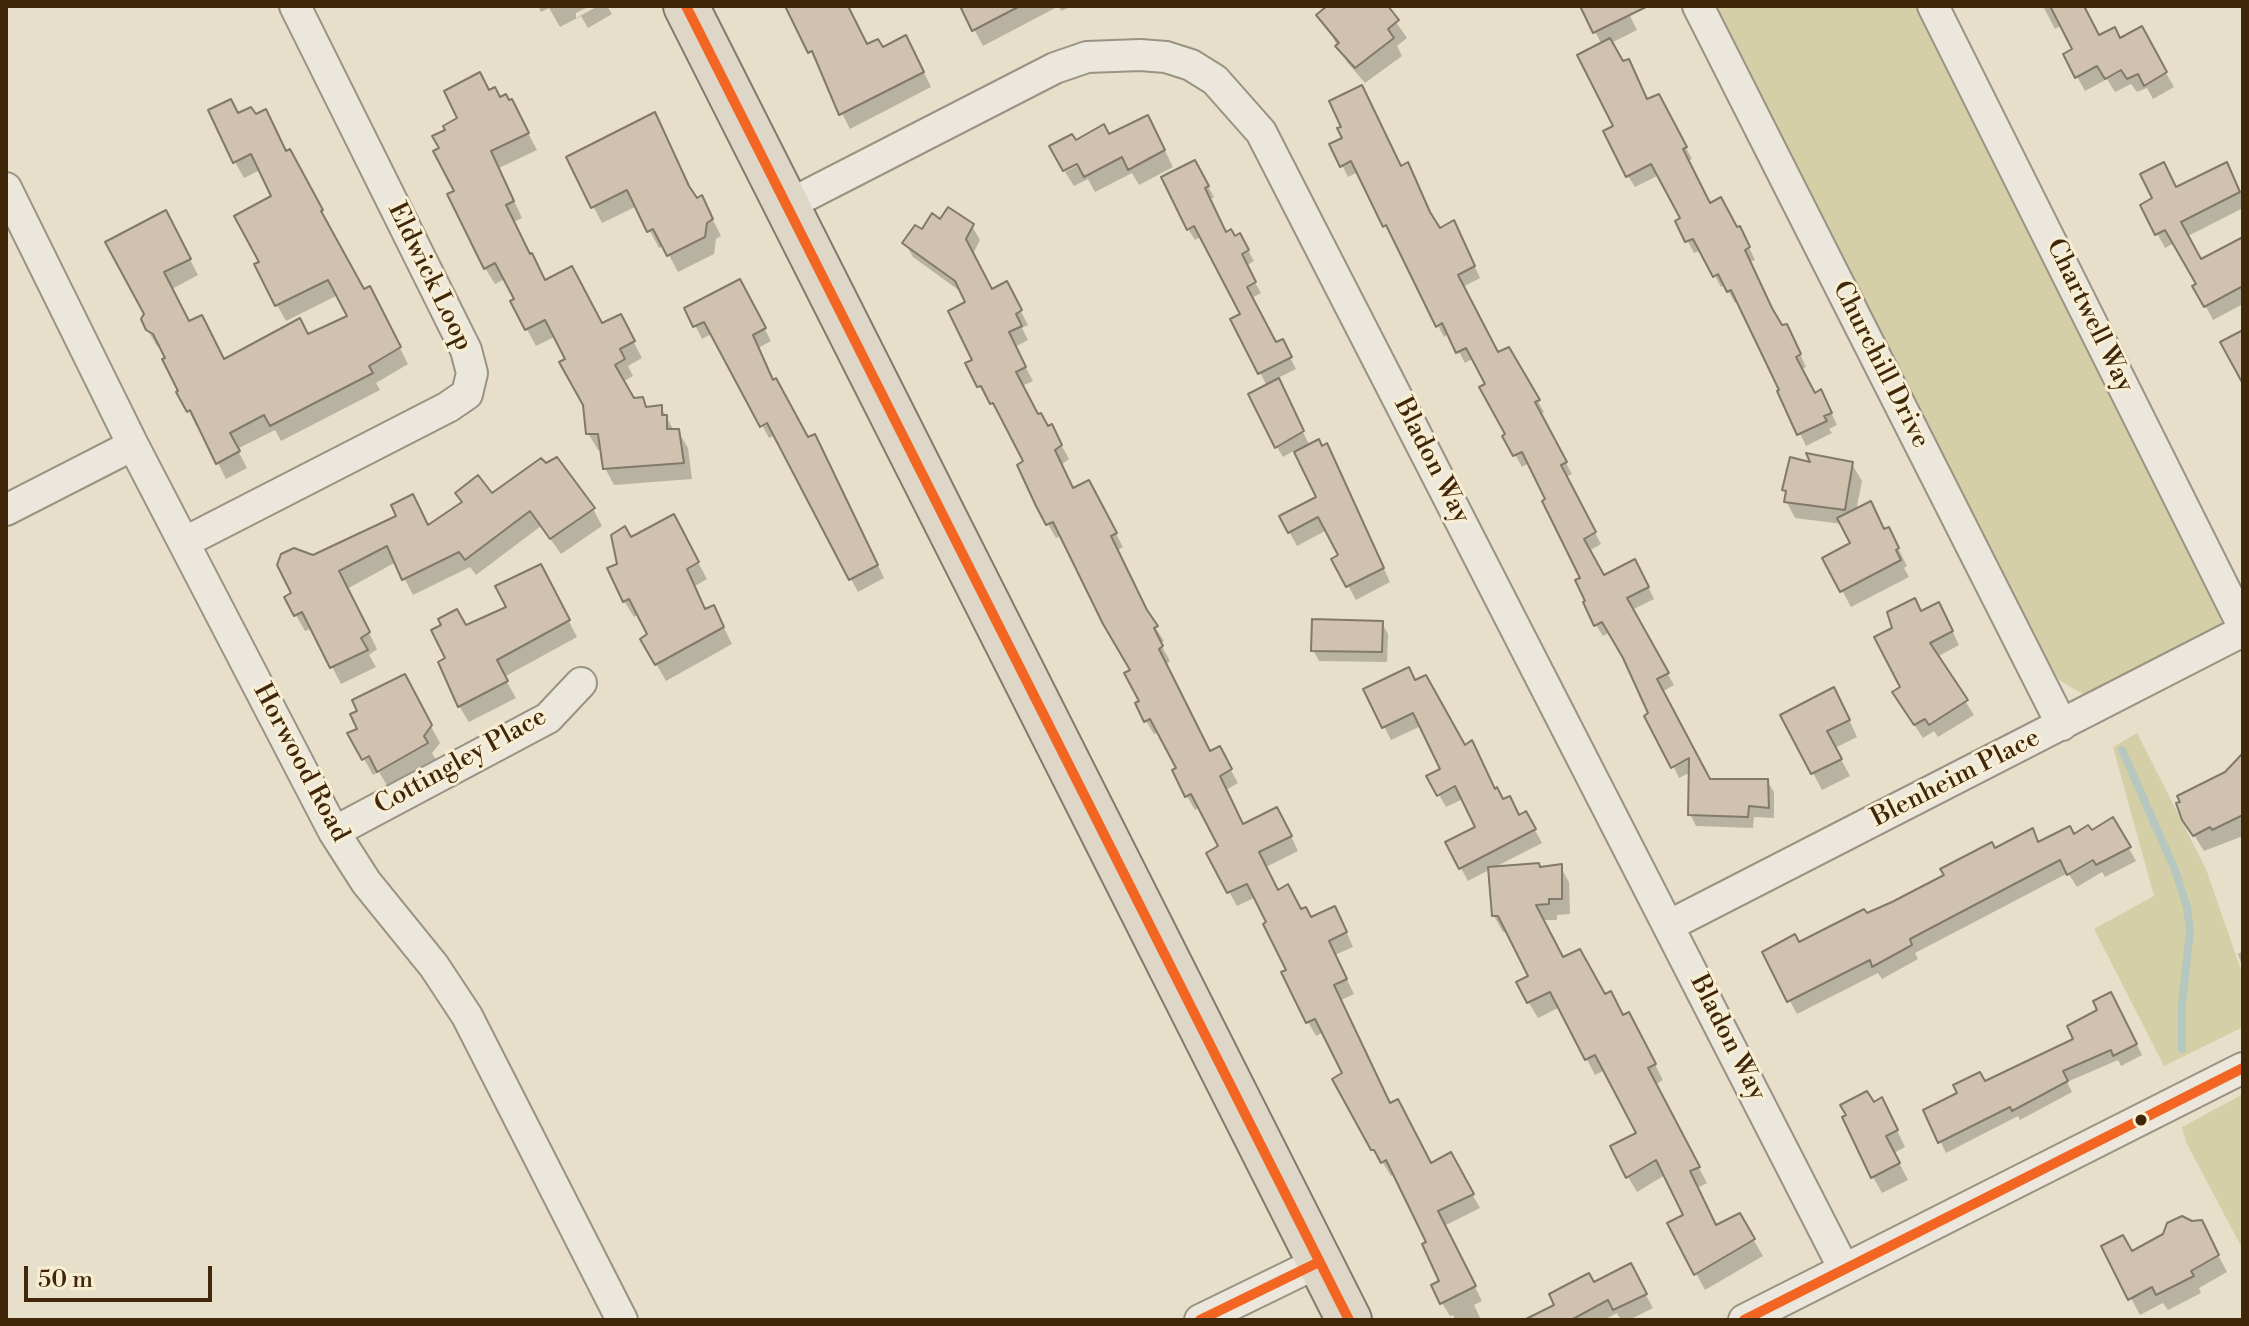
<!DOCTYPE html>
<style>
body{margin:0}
#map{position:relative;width:2249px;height:1326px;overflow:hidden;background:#e7dfc9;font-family:"Libre Bodoni",serif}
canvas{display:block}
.frame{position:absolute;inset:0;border:8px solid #40270a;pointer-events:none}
.scale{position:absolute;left:24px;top:1266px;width:188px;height:36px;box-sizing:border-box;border:4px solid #40270a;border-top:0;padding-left:10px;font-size:24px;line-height:28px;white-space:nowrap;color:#40270a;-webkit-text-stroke:6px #f8eed3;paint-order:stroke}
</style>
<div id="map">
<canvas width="2249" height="1326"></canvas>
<div class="frame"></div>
<div class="scale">50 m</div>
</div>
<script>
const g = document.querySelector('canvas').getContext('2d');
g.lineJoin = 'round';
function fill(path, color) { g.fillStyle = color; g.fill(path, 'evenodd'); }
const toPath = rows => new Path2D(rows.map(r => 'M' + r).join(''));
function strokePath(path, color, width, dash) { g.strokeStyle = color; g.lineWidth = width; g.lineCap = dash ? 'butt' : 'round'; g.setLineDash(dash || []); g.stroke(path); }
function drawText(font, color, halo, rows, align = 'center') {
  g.font = font + ' "Libre Bodoni",serif'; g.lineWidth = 6; g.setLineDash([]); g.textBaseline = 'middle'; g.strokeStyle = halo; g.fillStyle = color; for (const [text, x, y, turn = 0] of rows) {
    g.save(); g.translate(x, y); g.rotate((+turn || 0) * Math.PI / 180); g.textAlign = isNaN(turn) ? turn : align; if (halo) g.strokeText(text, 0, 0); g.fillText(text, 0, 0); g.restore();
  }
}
fill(toPath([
 [1713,6,1933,6,2227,614,2219,627,2098,692,2083,694,2060,681,2042,653],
 [2137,733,2206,869,2243,976,2243,1027,2164,1066,2094,929,2154,896,2113,747],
 [2243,1094,2243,1250,2186,1142,2182,1127]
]), '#d4cfa7');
fill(toPath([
 [538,6,590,6,576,13,576,18,598,6,607,6,612,14,588,28,581,16,560,27,549,8,541,12],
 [788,6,846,6,867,47,914,52,931,87,850,129],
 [962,6,1072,6,1061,11,1059,6,983,46],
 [1330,6,1385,6,1407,38,1397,46,1402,56,1365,83,1347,62,1322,19],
 [1582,6,1625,6,1637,30,1611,43,1622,63,1629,61,1648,101,1665,108,1692,159,1688,161,1710,205,1746,241,1755,260,1750,262,1778,322,1793,339,1806,367,1801,369,1814,395,1827,404,1837,425,1829,429,1832,433,1806,446,1738,301,1735,303,1725,285,1721,287,1701,250,1694,253,1678,222,1683,219,1659,175,1635,187,1628,176,1616,127,1602,45],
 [2043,6,2082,6,2099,37,2120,40,2141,29,2174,87,2153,99,2147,88,2137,92,2131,84,2115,92,2107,79,2085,91,2065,55,2075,50,2062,25,2055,29],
 [489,92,520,118,537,150,499,168,522,218,514,222,530,256,546,282,602,326,629,333,642,358,628,366,633,376,622,382,633,400,642,399,648,409,661,407,674,431,678,431,688,448,692,479,614,485,605,468,602,450,598,450,588,433,585,404,556,336,536,346,512,302,516,300,505,279,495,284,485,268,442,149,448,131],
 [238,115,286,153,289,152,364,292,378,305,408,364,376,383,380,390,281,441,275,430,237,449,247,468,226,479,199,426,197,427,179,392,163,349,157,346,147,329,174,228,198,275,172,289,190,324,225,361,308,336,349,317,338,295,286,321,277,305,257,265,262,263,274,197,260,170,244,178,235,162],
 [655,115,693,195,710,214,721,236,716,239,714,254,678,272,664,246,659,248,637,206,602,223,568,158],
 [1148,117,1173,167,1139,185,1132,173,1095,192,1088,179,1074,186,1065,172,1087,161,1075,143,1109,136],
 [1332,145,1401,168,1439,230,1460,234,1480,278,1463,287,1498,355,1508,349,1544,412,1540,414,1572,474,1566,477,1601,544,1589,551,1603,578,1641,573,1654,599,1632,610,1674,685,1662,692,1710,781,1767,781,1774,792,1774,818,1754,817,1753,828,1696,826,1690,814,1691,772,1679,778,1610,632,1603,636,1596,625,1583,579,1529,463,1522,467,1505,436,1508,435,1488,385,1474,358,1465,363,1449,333,1444,337,1358,172,1348,177],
 [1195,163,1214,197,1209,200,1226,234,1234,239,1240,236,1254,261,1246,266,1261,293,1252,298,1276,345,1282,342,1296,369,1276,379,1310,446,1334,459,1390,582,1356,600,1334,560,1340,555,1327,530,1297,546,1281,517,1319,498,1295,450,1283,457,1277,447,1267,386,1233,320,1243,315,1202,236,1195,240,1188,229,1164,178],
 [2227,164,2243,198,2243,208,2188,236,2201,262,2243,253,2243,304,2213,320,2195,286,2198,284,2174,243,2165,248,2142,205],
 [940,221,972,226,980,240,973,254,992,291,1014,298,1028,325,1022,328,1028,340,1015,347,1033,381,1022,386,1038,417,1059,441,1069,459,1061,465,1073,490,1096,496,1123,547,1118,550,1150,619,1164,641,1160,643,1170,661,1166,664,1210,753,1219,749,1238,783,1226,790,1243,826,1285,823,1298,851,1266,867,1278,892,1310,920,1342,922,1353,947,1335,955,1354,994,1341,1000,1390,1105,1431,1165,1450,1155,1480,1208,1444,1226,1482,1301,1474,1305,1481,1320,1455,1320,1453,1315,1450,1316,1442,1303,1442,1282,1429,1243,1395,1174,1391,1176,1383,1163,1381,1163,1335,1080,1345,1073,1324,1032,1316,1036,1308,1022,1269,923,1256,897,1237,906,1208,854,1221,847,1200,807,1195,810,1187,796,1178,769,1159,732,1154,734,1146,721,1133,671,1062,535,1056,538,1037,505,1026,462,1002,416,1000,417,990,399,987,400,968,364,975,360,968,303,964,294,913,257,905,243],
 [746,294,771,341,758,348,773,382,807,440,822,448,884,578,858,592,775,435,769,438,713,333,702,339,687,309],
 [1852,464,1862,481,1856,511,1870,504,1885,531,1897,546,1907,566,1904,568,1909,577,1851,607,1825,559,1853,543,1843,524,1795,518,1786,501,1787,496,1784,490,1813,465],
 [491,496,593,509,602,526,561,554,541,526,476,575,470,567,413,595,396,562,347,589,377,649,369,655,376,667,341,684,312,628,305,631,286,598,294,594,313,557,428,527],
 [682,533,707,579,695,586,706,611,722,624,732,644,666,681,642,639,650,635,639,614,634,617,624,601,619,566,631,540],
 [549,583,577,637,504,677,516,698,469,722,459,706,447,659,443,626,466,628,509,608],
 [1921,613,1946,618,1959,645,1937,657,1974,715,1938,737,1934,731,1923,738,1902,706,1903,688],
 [1382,623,1388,634,1387,662,1319,661,1313,650],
 [1416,682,1503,801,1520,817,1526,814,1542,843,1491,869,1560,866,1569,882,1570,914,1557,915,1557,920,1543,920,1563,959,1604,996,1637,1030,1663,1080,1655,1085,1707,1183,1697,1188,1716,1227,1739,1215,1763,1256,1705,1290,1670,1224,1685,1216,1665,1175,1637,1192,1628,1177,1638,1134,1605,1070,1595,1075,1560,1007,1538,1018,1529,1003,1519,983,1530,977,1508,931,1503,932,1494,916,1491,869,1468,881,1461,868,1478,828,1463,799,1446,807,1429,777,1443,770,1421,726,1391,740,1366,690],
 [413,693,440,743,432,753,436,760,388,787,379,772,373,775,350,734,360,730,360,712],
 [1843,706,1857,737,1835,748,1850,776,1822,790,1783,716],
 [2243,756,2243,836,2204,851,2184,819],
 [2113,820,2136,861,2105,877,2102,872,2077,887,2068,873,1915,953,1918,959,1882,979,1878,973,1797,1014,1764,953,1799,945,1866,916,2032,831,2039,844,2091,833],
 [2243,951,2243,968,2238,954],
 [2117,1005,2142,1055,2121,1066,2118,1060,2067,1082,2072,1092,2020,1120,2018,1116,1946,1153,1926,1111,2076,1040],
 [1873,1105,1890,1116,1905,1147,1894,1153,1908,1180,1882,1193,1873,1177],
 [2165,1235,2210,1239,2227,1272,2199,1288,2201,1293,2168,1310,2163,1303,2140,1315,2104,1247,2131,1254],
 [1630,1266,1653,1308,1629,1320,1621,1320,1617,1313,1604,1320,1529,1320]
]), '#0003');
strokePath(toPath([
 [2122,750,2175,870,2187,907,2190,931,2182,1004,2182,1049]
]), '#b5c7be', 8);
const building = toPath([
 [785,6,848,6,867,44,878,39,883,47,906,35,924,72,839,115,812,51,808,53,785,6],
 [960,6,1020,6,972,31,960,6],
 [1327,6,1388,6,1399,20,1388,29,1394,38,1355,68,1335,46,1339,43,1316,15,1327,6],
 [1580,6,1648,6,1593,33,1580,6],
 [2050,6,2084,6,2099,35,2115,27,2120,38,2142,26,2167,72,2144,86,2138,74,2127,79,2121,70,2105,79,2097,66,2075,78,2063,54,2072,49,2050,6],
 [1610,38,1623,61,1629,59,1647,99,1659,94,1687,147,1683,149,1710,203,1721,197,1737,227,1740,226,1750,247,1745,250,1772,308,1782,325,1787,324,1801,354,1796,357,1815,393,1821,389,1832,413,1824,416,1827,421,1797,435,1777,391,1779,390,1731,290,1727,292,1718,274,1713,277,1693,239,1685,242,1675,221,1680,218,1651,164,1626,177,1603,131,1613,126,1577,55,1610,38],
 [480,72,489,90,495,87,500,97,506,94,509,100,512,99,529,133,491,151,514,201,506,205,530,254,532,253,545,280,572,266,602,323,621,314,635,341,620,349,625,359,615,365,634,398,643,397,646,407,662,405,662,415,667,415,667,429,679,429,684,463,603,469,598,434,586,434,583,405,559,362,565,359,545,320,525,330,510,301,514,299,495,263,484,269,447,194,454,191,433,151,439,148,432,136,445,130,443,126,457,118,444,91,480,72],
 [1362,85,1401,166,1408,162,1430,212,1440,228,1454,220,1475,266,1458,275,1498,352,1509,347,1540,400,1535,402,1567,462,1561,465,1596,532,1584,539,1604,575,1635,559,1649,587,1627,598,1669,673,1657,679,1710,779,1768,779,1769,808,1749,806,1748,817,1688,815,1689,758,1671,768,1644,716,1648,713,1623,658,1602,622,1594,626,1583,602,1585,601,1575,580,1580,578,1542,501,1545,499,1522,452,1513,456,1502,436,1505,434,1479,387,1485,384,1466,348,1456,353,1442,323,1436,327,1386,225,1383,227,1351,161,1340,167,1329,144,1342,138,1337,128,1341,127,1329,101,1362,85],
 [231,99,238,113,251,107,256,114,266,109,286,151,290,149,323,210,321,211,364,289,370,286,401,347,369,366,373,373,270,426,264,415,230,433,240,451,216,464,190,410,187,412,176,392,178,391,162,359,165,358,153,334,146,330,141,319,144,314,105,242,166,210,191,259,164,272,189,321,202,315,224,359,300,318,308,334,347,316,328,280,275,306,254,264,259,262,234,216,271,196,251,154,233,163,208,110,231,99],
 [655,112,689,186,697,198,702,195,713,219,707,223,705,237,667,256,653,229,647,232,627,190,591,208,566,157,655,112],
 [1148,115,1165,150,1128,170,1122,157,1084,177,1077,164,1063,171,1049,146,1072,134,1076,140,1104,124,1109,134,1148,115],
 [1195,160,1209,186,1205,188,1226,232,1231,229,1235,236,1240,233,1249,250,1242,254,1256,282,1247,287,1276,342,1283,339,1292,357,1258,374,1230,319,1240,314,1194,226,1187,230,1161,177,1195,160],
 [2164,162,2176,187,2227,162,2240,192,2181,222,2201,259,2243,237,2243,286,2204,307,2192,286,2196,284,2165,230,2155,235,2140,205,2152,198,2140,174,2164,162],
 [948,207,974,224,966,239,992,289,1007,281,1022,310,1016,314,1022,326,1009,332,1026,367,1016,372,1038,414,1041,413,1048,426,1052,424,1062,445,1055,450,1073,488,1089,480,1117,533,1111,536,1147,610,1158,626,1154,628,1163,646,1159,649,1210,751,1220,746,1232,769,1220,776,1243,824,1277,807,1292,836,1259,852,1278,890,1288,884,1301,909,1306,907,1311,917,1335,906,1347,932,1329,941,1347,979,1334,985,1390,1103,1398,1099,1431,1163,1451,1152,1474,1194,1438,1211,1476,1286,1440,1304,1431,1285,1439,1281,1422,1244,1426,1242,1386,1160,1381,1163,1374,1150,1371,1150,1332,1079,1342,1073,1315,1019,1306,1023,1281,972,1286,970,1263,924,1266,922,1247,884,1227,893,1206,853,1218,846,1191,794,1185,797,1172,770,1176,768,1150,719,1144,722,1135,703,1139,701,1124,673,1130,670,1103,624,1053,522,1046,525,1036,506,1017,465,1023,461,993,403,990,404,981,386,977,387,965,363,972,360,948,311,965,302,955,281,902,243,915,225,922,229,932,213,940,219,948,207],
 [740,279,766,328,753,335,773,380,776,378,808,437,815,434,878,565,849,580,767,423,760,427,704,322,693,327,684,308,740,279],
 [2243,330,2243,384,2220,342,2243,330],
 [1279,378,1304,431,1275,448,1248,394,1279,378],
 [1319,439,1322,446,1327,443,1384,568,1346,587,1331,559,1338,555,1318,517,1288,533,1279,516,1316,497,1294,452,1319,439],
 [1806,453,1853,462,1845,510,1784,502,1786,491,1782,490,1790,457,1810,462,1806,453],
 [557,457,595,508,550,539,530,511,465,560,459,552,402,580,387,546,339,571,370,632,361,638,368,650,330,668,302,612,294,616,284,597,291,593,277,565,281,554,294,548,313,555,396,516,391,505,413,494,428,525,462,502,455,493,478,475,492,493,541,458,546,463,557,457],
 [1871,501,1884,529,1889,527,1899,548,1896,550,1901,560,1840,592,1822,558,1850,543,1837,518,1871,501],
 [674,514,699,562,687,569,705,609,714,605,724,627,655,665,640,639,647,634,629,599,623,602,607,568,617,564,611,535,625,526,631,537,674,514],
 [541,564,570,620,497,660,508,681,458,707,438,662,445,658,431,630,441,625,438,619,457,609,466,625,506,607,495,586,541,564],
 [1915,598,1921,611,1939,602,1953,631,1930,643,1968,700,1929,725,1925,719,1914,725,1892,692,1900,687,1874,637,1892,628,1887,612,1915,598],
 [1312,619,1383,621,1382,652,1311,651,1312,619],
 [1409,667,1415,680,1426,675,1465,745,1472,740,1495,789,1497,787,1503,799,1510,796,1519,815,1526,811,1536,829,1459,869,1445,842,1475,827,1455,786,1437,796,1426,776,1440,769,1413,713,1382,728,1363,689,1409,667],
 [405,674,432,725,424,736,428,743,377,772,369,756,362,760,347,733,357,729,350,714,357,711,352,700,405,674],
 [1834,687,1850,720,1827,731,1842,759,1811,774,1780,715,1834,687],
 [2243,753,2243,815,2212,830,2210,827,2193,836,2182,820,2176,803,2180,802,2177,796,2225,772,2243,753],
 [2113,817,2131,847,2096,865,2093,860,2067,875,2060,860,1910,939,1912,945,1872,967,1870,960,1787,1002,1762,952,1795,934,1799,942,1864,909,1867,913,1892,902,1944,875,1940,869,1992,842,1995,848,2033,828,2038,842,2070,826,2074,834,2088,825,2092,830,2113,817],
 [1539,863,1540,867,1562,864,1562,899,1549,899,1549,904,1536,905,1563,957,1580,949,1605,994,1611,991,1623,1015,1629,1012,1656,1064,1648,1068,1700,1167,1690,1171,1716,1225,1740,1213,1755,1239,1694,1275,1667,1223,1683,1215,1656,1160,1626,1178,1610,1146,1636,1133,1595,1055,1585,1060,1550,992,1527,1003,1516,982,1528,976,1498,916,1492,916,1488,867,1539,863],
 [2111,992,2137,1044,2113,1056,2111,1050,2063,1071,2068,1081,2012,1111,2010,1107,1938,1143,1923,1110,1957,1093,1953,1085,1980,1072,1985,1081,2073,1039,2067,1026,2097,1010,2093,1001,2111,992],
 [1867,1091,1874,1102,1882,1097,1898,1130,1886,1136,1900,1163,1871,1178,1842,1117,1846,1115,1840,1105,1867,1091],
 [2182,1216,2192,1221,2202,1220,2219,1255,2191,1271,2194,1276,2156,1295,2152,1287,2128,1300,2101,1246,2123,1235,2132,1251,2163,1234,2167,1223,2182,1216],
 [1631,1263,1647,1294,1613,1310,1608,1300,1571,1320,1524,1320,1554,1305,1549,1294,1589,1273,1594,1282,1631,1263]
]);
fill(building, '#d1c1af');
strokePath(building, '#81796a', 2);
const minor = toPath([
 [1698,6,2062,725],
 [1933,6,2243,626],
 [6,188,133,445,334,832,366,882,434,966,467,1016,622,1320],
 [788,205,1055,68,1087,57,1140,55,1166,57,1191,65,1215,80,1261,132,1844,1269],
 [6,510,133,445],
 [185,542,448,407,467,394,472,373,466,350,295,6],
 [334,832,548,718,581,683],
 [1670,925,2243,631],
 [1200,1320,1319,1262],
 [1744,1320,2243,1068]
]);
const primary = toPath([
 [686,6,1349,1320]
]);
strokePath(minor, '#9a9282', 34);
strokePath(primary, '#81796a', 48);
strokePath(minor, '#ebe7dc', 30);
strokePath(primary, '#ded6c6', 44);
strokePath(toPath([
 [686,6,1349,1320],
 [1200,1320,1319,1262],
 [1744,1320,2243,1068]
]), '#f26522', 10);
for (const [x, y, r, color] of [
 [2141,1120,7,"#40270a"]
]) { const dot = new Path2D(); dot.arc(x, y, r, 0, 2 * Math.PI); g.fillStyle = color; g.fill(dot); strokePath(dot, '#f8eed3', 3); }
drawText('26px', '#40270a', '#f8eed3', [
 ["Eldwick Loop",429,277,64],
 ["Chartwell Way",2089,316,64],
 ["Churchill Drive",1880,365,63],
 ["Bladon Way",1431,461,63],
 ["Cottingley Place",461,762,-29],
 ["Horwood Road",300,763,62],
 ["Blenheim Place",1956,779,-27],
 ["Bladon Way",1727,1038,63]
]);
</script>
